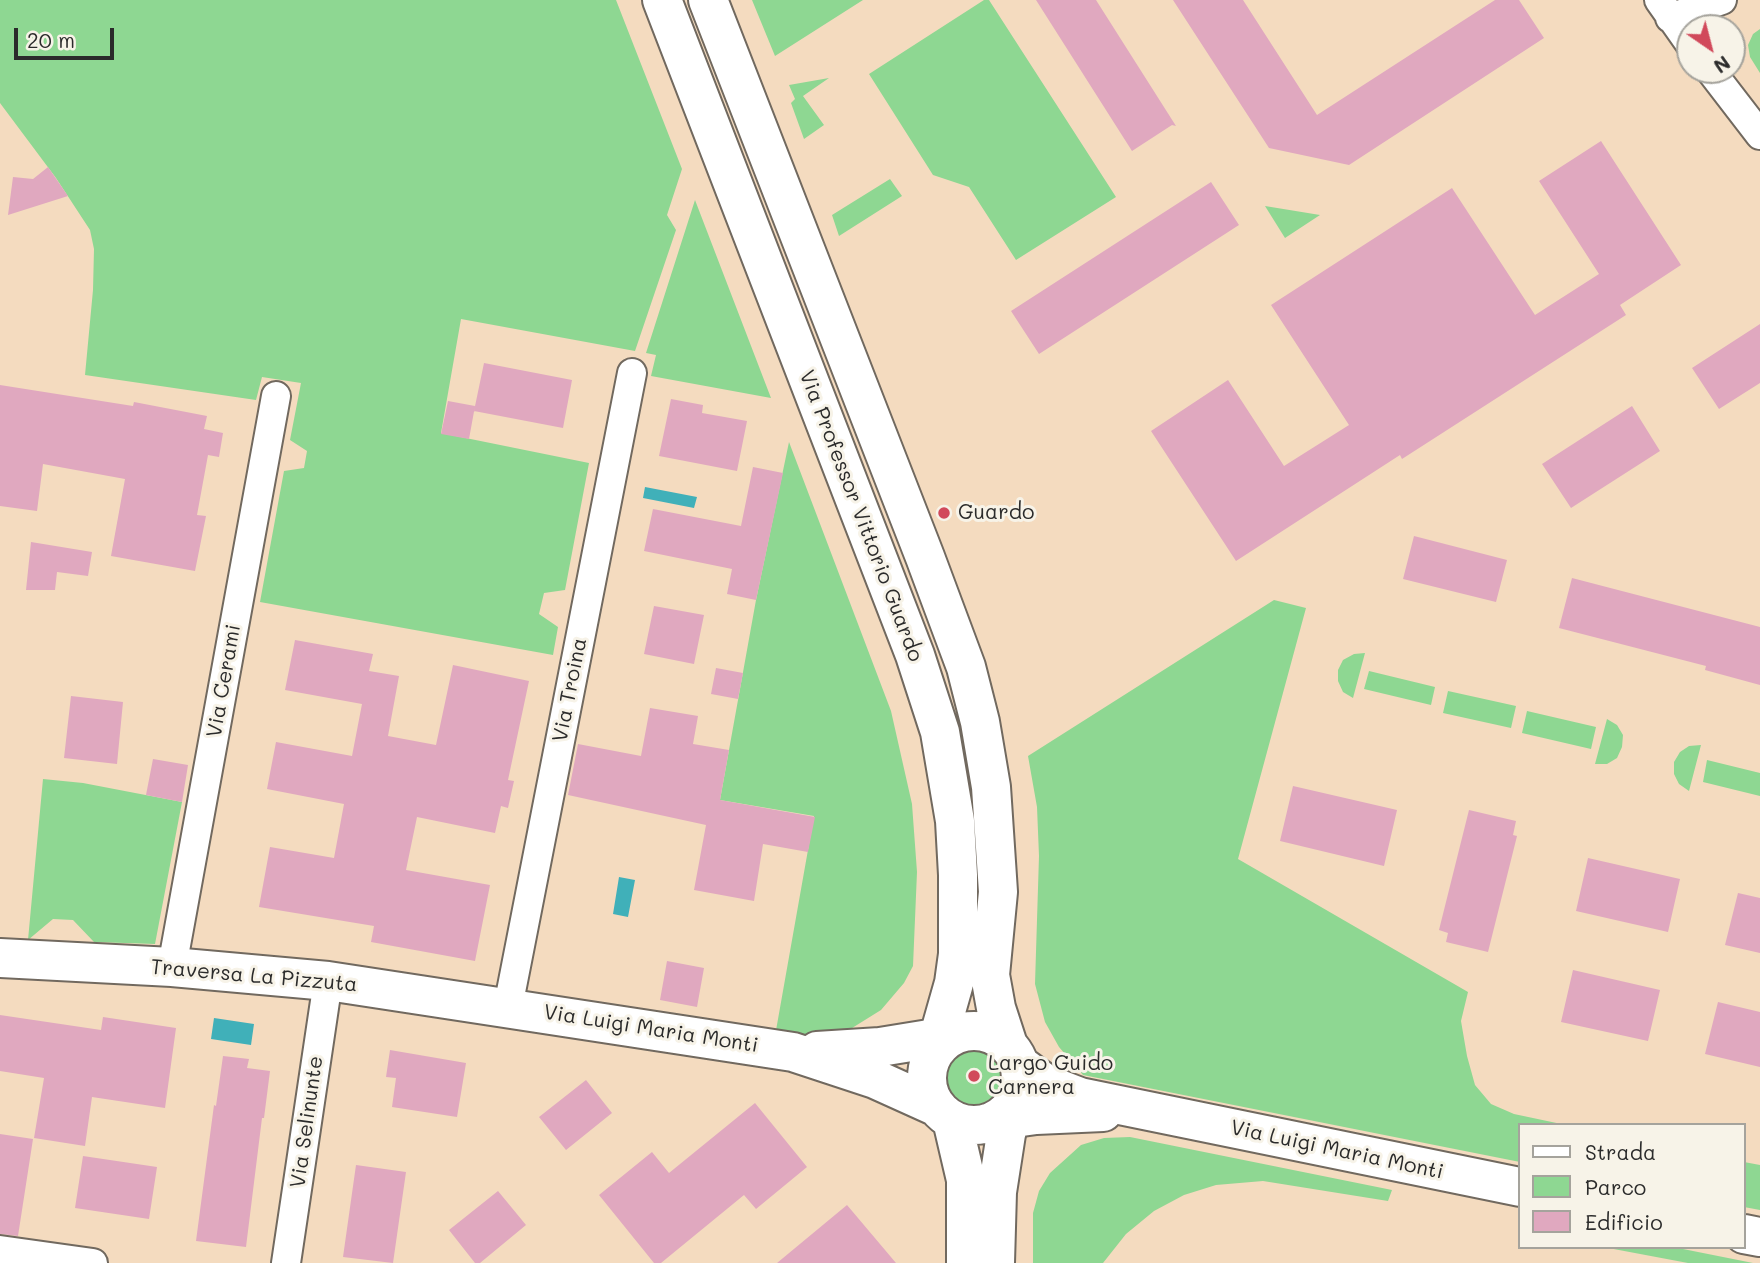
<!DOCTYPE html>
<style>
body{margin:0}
#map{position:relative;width:1760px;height:1263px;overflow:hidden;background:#f4dbbf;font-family:Mali,sans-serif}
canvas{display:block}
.legend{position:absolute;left:1518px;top:1123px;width:228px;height:126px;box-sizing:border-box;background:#f7f3e8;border:2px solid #a5a39c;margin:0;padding:9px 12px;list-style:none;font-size:21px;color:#2b2b2b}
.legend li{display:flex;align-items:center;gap:14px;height:35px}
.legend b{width:35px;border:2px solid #a5a39c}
.north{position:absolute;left:1676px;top:14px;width:70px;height:70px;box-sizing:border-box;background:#f7f3e8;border:2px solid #a5a39c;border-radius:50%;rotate:145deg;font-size:19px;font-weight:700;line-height:28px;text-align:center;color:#2b2b2b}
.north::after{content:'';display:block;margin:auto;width:24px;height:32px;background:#d1495b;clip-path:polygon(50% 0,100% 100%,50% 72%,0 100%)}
.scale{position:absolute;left:14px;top:28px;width:100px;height:32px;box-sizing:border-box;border:4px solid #2b2b2b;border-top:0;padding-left:9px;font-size:21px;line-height:24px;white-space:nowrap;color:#2b2b2b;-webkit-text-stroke:5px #f7f3e8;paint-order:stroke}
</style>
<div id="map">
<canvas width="1760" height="1263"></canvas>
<ul class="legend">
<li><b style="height:9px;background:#fff"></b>Strada</li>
<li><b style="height:19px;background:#8ed792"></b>Parco</li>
<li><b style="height:19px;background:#e0a8bf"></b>Edificio</li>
</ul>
<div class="north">N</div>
<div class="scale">20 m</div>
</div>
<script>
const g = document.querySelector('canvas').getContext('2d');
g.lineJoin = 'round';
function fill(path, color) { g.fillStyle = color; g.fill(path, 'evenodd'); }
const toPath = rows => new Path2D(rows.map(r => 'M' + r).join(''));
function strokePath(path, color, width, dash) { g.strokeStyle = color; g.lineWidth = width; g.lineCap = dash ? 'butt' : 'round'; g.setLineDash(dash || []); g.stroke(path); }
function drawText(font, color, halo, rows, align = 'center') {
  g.font = font + ' Mali,sans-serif'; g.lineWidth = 6; g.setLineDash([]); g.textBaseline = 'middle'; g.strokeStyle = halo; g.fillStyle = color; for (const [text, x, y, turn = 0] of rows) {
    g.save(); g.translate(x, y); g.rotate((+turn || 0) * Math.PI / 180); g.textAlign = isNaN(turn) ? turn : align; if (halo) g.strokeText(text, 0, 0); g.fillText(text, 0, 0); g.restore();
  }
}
fill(toPath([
 [0,0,616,0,682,169,667,215,676,230,635,351,461,319,441,433,589,463,565,590,544,593,539,614,558,627,553,655,260,602,284,471,304,468,307,451,290,440,301,383,262,377,256,400,85,375,93,290,94,249,90,230,56,178,0,103],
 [752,0,863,0,775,56],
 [984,0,989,0,1116,197,1016,260,969,187,933,175,869,74],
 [1760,29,1760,73,1750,57,1748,45,1753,34],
 [829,78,803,96,824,125,804,139,791,103,795,99,789,85],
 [890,179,902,196,839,236,832,215],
 [695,200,771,398,651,376,656,355,646,353],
 [1265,206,1320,215,1285,238],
 [789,442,891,711,912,804,917,872,913,966,904,983,881,1010,828,1043,775,1036,814,816,720,800,756,600],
 [1274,600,1306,608,1238,859,1468,992,1461,1021,1467,1056,1475,1085,1491,1104,1514,1114,1566,1125,1520,1125,1520,1162,1083,1075,1059,1047,1045,1022,1035,984,1039,856,1037,807,1028,756],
 [1365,653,1353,698,1343,692,1338,681,1338,670,1343,660,1354,654],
 [1369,671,1435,687,1431,705,1364,689],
 [1448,691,1516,706,1511,728,1443,713],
 [1527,711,1596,727,1591,749,1522,733],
 [1607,719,1617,725,1623,735,1622,747,1617,758,1607,764,1595,764],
 [1701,745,1689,791,1679,784,1674,774,1674,762,1680,752,1689,746],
 [1707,760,1760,773,1760,796,1703,782],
 [43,779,83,783,182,802,155,944,94,942,73,920,53,919,28,940],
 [973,1048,995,1055,1002,1061,1006,1070,1005,1091,999,1100,977,1108,966,1107,957,1102,944,1084,941,1071,945,1060,953,1053],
 [1130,1137,1392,1190,1388,1201,1263,1181,1216,1185,1184,1195,1154,1211,1126,1234,1103,1263,1033,1263,1033,1213,1039,1191,1050,1173,1081,1145,1104,1138],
 [1744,1162,1760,1165,1760,1210,1744,1207],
 [1603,1247,1673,1247,1753,1263,1688,1263]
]), '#8ed792');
fill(toPath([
 [645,487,697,497,694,508,643,498],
 [619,877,635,880,628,917,613,914],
 [214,1018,254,1024,251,1045,211,1039]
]), '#40b0b9');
fill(toPath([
 [1036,0,1096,0,1176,126,1172,125,1132,151],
 [1173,0,1243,0,1317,115,1495,0,1519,0,1544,38,1349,165,1269,148],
 [1601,141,1681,265,1620,305,1626,315,1402,459,1400,455,1236,561,1151,431,1228,380,1284,466,1349,425,1271,305,1452,188,1535,315,1599,274,1539,181],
 [48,167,68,196,8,215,13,177,33,179],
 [1211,182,1239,225,1039,354,1011,311],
 [1760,324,1760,383,1719,409,1692,368],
 [484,363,572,380,563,428,474,411],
 [0,385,133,406,134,402,207,416,204,429,223,433,219,457,208,455,197,515,206,516,195,571,111,556,125,479,43,464,37,511,0,506],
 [671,399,703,405,702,413,747,421,737,471,659,456],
 [448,401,475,406,469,439,441,434],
 [1632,406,1660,451,1571,508,1542,464],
 [753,467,783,473,756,600,727,594,732,569,644,551,653,509,741,526],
 [1414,536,1507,560,1496,602,1403,579],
 [31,542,92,552,88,576,57,572,55,590,26,590],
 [1572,578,1760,627,1760,685,1705,670,1706,666,1559,628],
 [654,606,704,615,694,664,644,654],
 [295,640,373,654,369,671,399,676,388,736,436,745,453,665,529,681,508,780,514,781,508,808,501,806,495,833,417,817,406,870,490,885,475,961,371,942,374,926,259,907,270,847,334,858,344,804,267,789,276,742,352,756,362,704,285,690],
 [716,668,743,673,738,699,711,694],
 [71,696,123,702,117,764,64,758],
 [650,708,698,716,693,744,729,750,720,800,815,817,808,852,763,844,754,901,694,890,706,825,568,795,578,744,641,756],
 [153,759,188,765,182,802,146,795],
 [1293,786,1397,810,1384,866,1280,841],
 [1469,810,1516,821,1513,835,1517,836,1488,952,1446,942,1448,933,1439,930],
 [1588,858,1680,879,1668,932,1576,911],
 [1738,893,1760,898,1760,953,1725,945],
 [667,961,704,968,697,1007,660,1000],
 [1573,970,1660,990,1648,1041,1561,1022],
 [1718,1002,1760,1012,1760,1067,1705,1054],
 [0,1015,101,1030,103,1017,176,1028,165,1108,92,1097,85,1146,34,1138,44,1078,0,1071],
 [390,1050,466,1063,457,1117,392,1107,396,1078,386,1077],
 [223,1056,249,1059,247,1068,270,1071,264,1118,262,1118,246,1247,196,1241,214,1105,216,1106],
 [586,1080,612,1113,566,1150,539,1117],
 [755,1103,807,1167,756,1209,744,1195,661,1263,654,1263,599,1195,652,1152,669,1173],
 [0,1134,33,1139,18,1236,0,1234],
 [83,1156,157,1167,149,1219,75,1208],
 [356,1165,406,1172,393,1263,343,1257],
 [498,1191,526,1225,480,1263,475,1263,449,1230],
 [847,1205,896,1263,777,1263]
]), '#e0a8bf');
const street = toPath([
 [1659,0,1690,44],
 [1670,18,1722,0],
 [1710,70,1760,135],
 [172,967,276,396],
 [508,1007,632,373],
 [0,1250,93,1263],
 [286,1263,328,981]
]);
const secondary = toPath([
 [662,0,915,655,940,732,955,821,958,875,958,954,954,983,935,1050],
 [708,0,925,557,966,667,980,722,991,787,998,892,990,975,996,1008,1008,1045],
 [0,958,172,967,328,981,793,1052,875,1079,937,1107],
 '927 1078a47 47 0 1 1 94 0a47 47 0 1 1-94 0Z',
 [817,1051,880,1047,954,1035],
 [1020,1065,1046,1084,1080,1097,1520,1187],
 [952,1120,966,1180,966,1263],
 [993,1121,1036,1115,1103,1112],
 [1744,1234,1760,1237],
 [995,1263,997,1192,1006,1134,1016,1100]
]);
strokePath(street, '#71695f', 32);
strokePath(secondary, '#71695f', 42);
strokePath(street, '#fff', 28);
strokePath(secondary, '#fff', 38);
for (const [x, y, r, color] of [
 [944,513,7,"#d1495b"],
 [974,1076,7,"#d1495b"]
]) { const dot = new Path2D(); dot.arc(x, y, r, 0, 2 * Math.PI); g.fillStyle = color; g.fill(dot); strokePath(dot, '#f7f3e8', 2.5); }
drawText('21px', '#2b2b2b', '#f7f3e8', [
 ["Guardo",958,513],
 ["Largo Guido",988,1064],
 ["Carnera",988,1088]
], 'left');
drawText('21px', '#2b2b2b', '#f7f3e8', [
 ["Via Professor Vittorio Guardo",861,516,69],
 ["Via Cerami",224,681,-80],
 ["Via Troina",570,690,-79],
 ["Traversa La Pizzuta",254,976,5],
 ["Via Luigi Maria Monti",651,1029,9],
 ["Via Selinunte",307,1122,-82],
 ["Via Luigi Maria Monti",1337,1150,12]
]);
</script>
